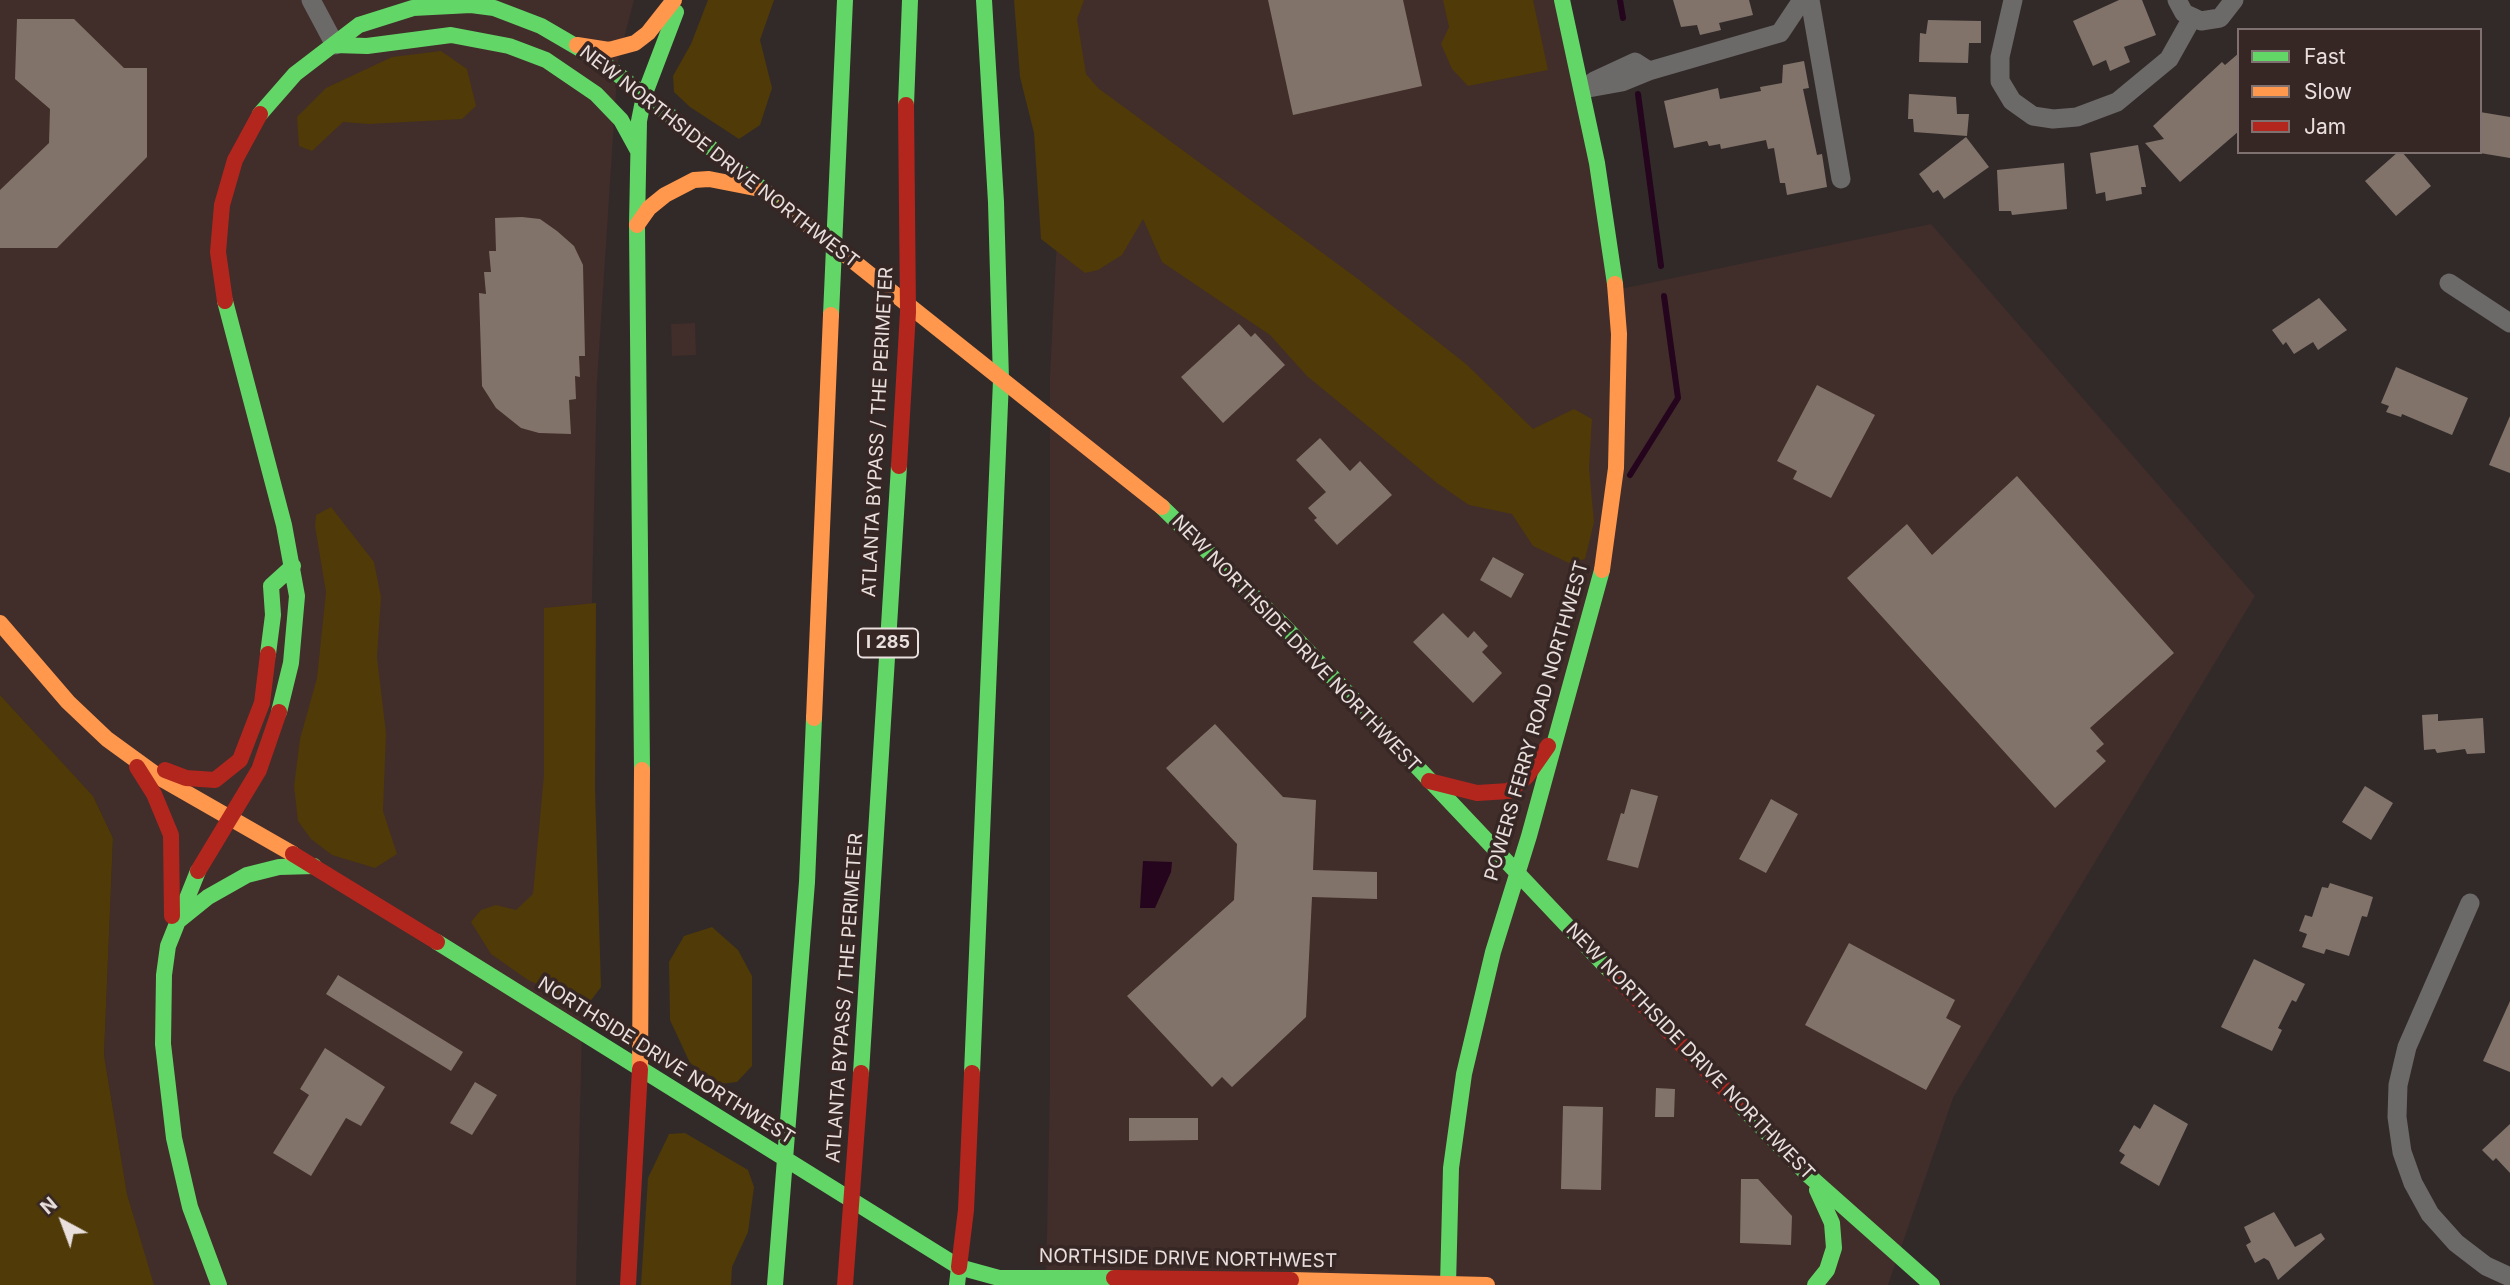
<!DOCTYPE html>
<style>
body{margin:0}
#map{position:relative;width:2510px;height:1285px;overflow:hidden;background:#322a29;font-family:Inter,sans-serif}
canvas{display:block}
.legend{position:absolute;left:2237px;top:28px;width:245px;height:126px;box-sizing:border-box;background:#362725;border:2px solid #7e716f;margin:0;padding:9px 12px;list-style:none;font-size:21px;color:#e9dfdd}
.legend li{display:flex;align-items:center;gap:14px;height:35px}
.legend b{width:35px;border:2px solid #7e716f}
.north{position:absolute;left:28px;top:1187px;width:70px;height:70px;-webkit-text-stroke:5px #362725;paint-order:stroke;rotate:319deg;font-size:19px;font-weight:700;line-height:28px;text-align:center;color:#e9dfdd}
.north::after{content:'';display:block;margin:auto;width:24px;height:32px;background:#e9dfdd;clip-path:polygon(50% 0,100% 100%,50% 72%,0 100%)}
</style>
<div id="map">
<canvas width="2510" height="1285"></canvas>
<ul class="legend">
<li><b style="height:9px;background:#63d668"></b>Fast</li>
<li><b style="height:9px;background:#ff974d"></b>Slow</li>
<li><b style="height:9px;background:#b3261e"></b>Jam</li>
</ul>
<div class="north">N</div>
</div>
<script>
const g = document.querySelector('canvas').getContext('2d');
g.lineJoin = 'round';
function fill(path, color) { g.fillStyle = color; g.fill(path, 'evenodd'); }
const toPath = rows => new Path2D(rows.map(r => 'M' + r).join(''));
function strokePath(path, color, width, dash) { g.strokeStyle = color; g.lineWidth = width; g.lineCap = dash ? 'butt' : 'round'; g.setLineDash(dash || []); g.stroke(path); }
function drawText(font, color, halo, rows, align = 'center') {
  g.font = font + ' Inter,sans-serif'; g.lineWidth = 7; g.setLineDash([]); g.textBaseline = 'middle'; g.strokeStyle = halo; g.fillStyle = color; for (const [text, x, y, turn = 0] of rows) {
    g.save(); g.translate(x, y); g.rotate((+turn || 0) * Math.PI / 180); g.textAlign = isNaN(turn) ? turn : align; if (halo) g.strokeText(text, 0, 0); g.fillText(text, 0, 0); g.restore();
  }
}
fill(toPath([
 [0,0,634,0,618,61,597,381,576,1285,154,1285,151,1279,127,1194,104,1055,113,838,93,796,0,695],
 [1069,0,1556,0,1616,290,1931,224,2255,596,1953,1098,1888,1285,1046,1285,1050,1082,1050,375],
 [695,323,696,355,672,356,671,324]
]), '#412d2a');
fill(toPath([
 [708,0,774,0,760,40,772,88,760,125,739,139,690,107,674,92,673,76,691,44],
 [1014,0,1084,0,1077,19,1086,74,1098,88,1358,279,1466,364,1533,429,1574,409,1592,419,1589,468,1594,522,1585,559,1569,563,1533,546,1512,514,1469,505,1437,483,1307,376,1270,335,1162,262,1143,219,1122,255,1098,270,1085,273,1041,239,1034,133,1020,77],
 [1443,0,1533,0,1548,70,1468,86,1452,69,1441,44,1449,27],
 [441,51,467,69,476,106,462,119,369,124,343,122,312,151,299,146,297,117,326,88,392,57],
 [331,507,374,562,381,597,377,657,386,733,383,811,397,854,375,868,332,855,311,839,298,821,294,786,300,739,317,678,326,592,315,526,316,515],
 [596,603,595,789,601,987,586,1007,528,980,491,954,471,922,481,910,496,905,516,910,533,894,544,775,544,608],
 [0,695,93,796,113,838,104,1055,127,1194,154,1285,0,1285],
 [712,927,738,950,752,976,752,1066,737,1082,720,1084,690,1063,670,1020,669,962,684,936],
 [685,1133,748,1170,754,1187,748,1232,732,1267,731,1285,641,1285,648,1178,669,1134]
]), '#4f3a08');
fill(toPath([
 [1143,861,1172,862,1171,872,1155,908,1140,908]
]), '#25041d');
strokePath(toPath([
 [1620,0,1623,18],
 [1638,94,1661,266],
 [1630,475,1678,398,1664,296]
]), '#25041d', 6);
fill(toPath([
 [1268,0,1403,0,1422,86,1293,115],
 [1673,0,1749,0,1753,15,1719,23,1721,30,1700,35,1697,25,1681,27],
 [2119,0,2142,0,2156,35,2124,47,2130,62,2110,71,2106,60,2093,66,2073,21],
 [17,19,74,19,124,68,147,68,147,157,57,248,0,248,0,190,49,143,50,109,15,79],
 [1928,20,1981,21,1981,43,1969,43,1968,63,1919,62,1920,33,1926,34],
 [2239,53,2239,131,2180,182,2145,143,2164,139,2153,126,2222,62,2225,65],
 [1804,61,1809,88,1803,89,1817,155,1822,154,1827,187,1787,195,1785,183,1780,183,1774,148,1768,149,1766,140,1721,149,1720,144,1709,146,1707,141,1674,148,1664,101,1718,88,1720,99,1761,91,1760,87,1782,83,1783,65],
 [1909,94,1956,97,1957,114,1969,114,1967,136,1914,132,1913,119,1908,119],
 [2480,112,2510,117,2510,158,2480,153],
 [1966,137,1989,167,1944,199,1938,190,1933,193,1919,174],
 [2138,145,2146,187,2141,187,2142,194,2106,201,2105,192,2096,194,2090,153],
 [2398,152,2402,152,2431,186,2396,216,2365,181],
 [2064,163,2067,209,2012,215,2011,211,1999,211,1997,170],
 [522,217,540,219,557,231,574,246,583,265,585,356,579,356,580,377,575,376,576,399,569,400,571,434,539,433,521,428,496,408,482,386,479,293,486,294,484,272,491,272,489,251,496,251,495,218],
 [2319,298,2347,330,2318,350,2313,342,2294,354,2286,342,2283,345,2272,330],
 [1239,324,1251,337,1255,333,1285,365,1223,423,1181,377],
 [2396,367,2468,398,2452,435,2402,414,2401,417,2386,412,2389,406,2381,403],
 [1817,385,1875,415,1831,498,1793,479,1797,471,1777,461],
 [2510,416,2510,473,2489,465],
 [1320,438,1350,471,1360,461,1392,495,1337,545,1314,520,1317,518,1308,508,1326,492,1296,460],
 [2017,476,2174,653,2090,728,2104,744,2096,751,2106,761,2055,808,1847,578,1907,524,1932,555],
 [1493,557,1524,574,1511,598,1480,580],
 [1443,613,1468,638,1474,631,1488,646,1482,652,1502,673,1473,703,1413,642],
 [2438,714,2438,721,2483,718,2485,753,2467,754,2465,749,2437,753,2435,749,2424,750,2422,715],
 [1215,724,1283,797,1316,800,1313,870,1377,872,1377,899,1312,897,1306,1017,1232,1087,1222,1077,1212,1087,1127,996,1234,900,1237,844,1166,768],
 [2365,786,2393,803,2371,840,2342,822],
 [1631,789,1658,796,1638,868,1607,860,1621,813,1624,814],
 [1771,799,1798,814,1766,873,1739,859],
 [2330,883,2373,897,2367,917,2362,916,2349,956,2326,949,2324,954,2302,947,2307,934,2299,931,2305,915,2312,917,2322,887,2328,888],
 [1849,943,1955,1000,1946,1018,1961,1026,1926,1090,1805,1025],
 [2254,959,2305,984,2296,1002,2292,1000,2278,1028,2282,1030,2272,1051,2221,1027],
 [338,975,463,1052,451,1071,326,994],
 [2510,1001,2510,1072,2483,1061],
 [325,1048,385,1087,361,1126,346,1118,311,1176,273,1153,309,1095,300,1089],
 [475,1082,497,1095,472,1135,450,1123],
 [1656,1088,1675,1089,1674,1117,1655,1117],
 [2154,1104,2188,1124,2159,1186,2120,1163,2125,1155,2119,1151,2134,1125,2140,1129],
 [1563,1106,1603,1107,1601,1190,1561,1189],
 [1129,1118,1198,1118,1198,1140,1129,1141],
 [2510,1124,2510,1173,2496,1158,2493,1161,2482,1150],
 [1741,1179,1758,1179,1792,1216,1791,1245,1740,1243],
 [2274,1212,2295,1247,2321,1233,2325,1239,2278,1280,2269,1261,2264,1258,2255,1263,2246,1245,2251,1242,2244,1227]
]), '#81736a');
strokePath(toPath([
 [311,0,335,45],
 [1810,0,1841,179],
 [2013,0,2000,57,2000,81,2012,101,2033,116,2053,119,2077,117,2117,102,2169,59,2192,18],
 [2177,0,2184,13,2201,21,2220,18,2234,0],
 [1594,81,1635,62,1649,71],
 [1583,89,1622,82,1649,71,1780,33,1802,0],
 [2449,283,2510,323],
 [2470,903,2407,1047,2398,1085,2397,1117,2402,1152,2413,1183,2430,1214,2456,1243,2486,1266,2510,1277]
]), '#6c6969', 19);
strokePath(toPath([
 [984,0,996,202,1001,380],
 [1562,0,1597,163,1615,284],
 [335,45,367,46,451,35,509,46,546,60,596,94,621,120,638,151],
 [644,96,676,12],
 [906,105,910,0],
 [260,114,295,74,359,25,413,8,471,5,494,8,541,26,601,61,784,206],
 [225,301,284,525,297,596,291,663,279,712],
 [831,315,845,0],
 [1162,507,1284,626,1611,972],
 [268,654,273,615,271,586,293,566],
 [642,770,637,225,639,121,644,96],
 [198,871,168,946,164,975,163,1044,174,1138,190,1207,219,1285],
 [177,922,208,897,247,875,279,867,314,866],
 [437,942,959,1267,999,1278,1114,1278],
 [861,1073,899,466],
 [972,1073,1001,380],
 [1738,1103,1807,1174,1932,1285],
 [775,1285,807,882,814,718],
 [957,1285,959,1267],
 [1012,1285,1033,1278],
 [1448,1285,1451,1168,1464,1074,1493,952,1529,836,1602,570],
 [1815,1285,1827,1270,1834,1248,1832,1223,1817,1190]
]), '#63d668', 16);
strokePath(toPath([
 [577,45,609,50,635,43,648,33,674,0],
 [784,206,1162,507],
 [637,225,649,208,665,195,694,180,709,179,755,188],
 [1602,570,1616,468,1619,334,1615,284],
 [0,623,68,702,107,739,162,779,293,854],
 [814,718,831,315],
 [640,1069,642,770],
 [1291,1280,1487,1285]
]), '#ff974d', 16);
strokePath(toPath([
 [225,301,218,252,222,205,235,160,260,114],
 [899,466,908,312,906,105],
 [137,767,154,794,171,835,172,916],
 [165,770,186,778,215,780,240,760,262,703,268,654],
 [1429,781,1477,793,1509,791,1527,776,1548,746],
 [293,854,437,942],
 [198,871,259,770,279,712],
 [1611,972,1738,1103],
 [959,1267,966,1210,972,1073],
 [1114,1278,1291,1280],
 [628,1285,640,1069],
 [845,1285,861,1073]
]), '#b3261e', 16);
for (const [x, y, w] of [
 [888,643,60]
]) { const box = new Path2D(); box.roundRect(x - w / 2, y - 14.5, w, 29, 5); g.fillStyle = '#362725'; g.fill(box); strokePath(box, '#e9dfdd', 2); }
drawText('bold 18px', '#e9dfdd', null, [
 ["I 285",888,643]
]);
drawText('19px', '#e9dfdd', '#362725', [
 ["NEW NORTHSIDE DRIVE NORTHWEST",719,157,38],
 ["ATLANTA BYPASS / THE PERIMETER",878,432,-87],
 ["NEW NORTHSIDE DRIVE NORTHWEST",1296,644,46],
 ["POWERS FERRY ROAD NORTHWEST",1537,721,-74],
 ["ATLANTA BYPASS / THE PERIMETER",845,998,-86],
 ["NEW NORTHSIDE DRIVE NORTHWEST",1690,1052,46],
 ["NORTHSIDE DRIVE NORTHWEST",666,1061,32],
 ["NORTHSIDE DRIVE NORTHWEST",1188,1259,1]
]);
</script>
